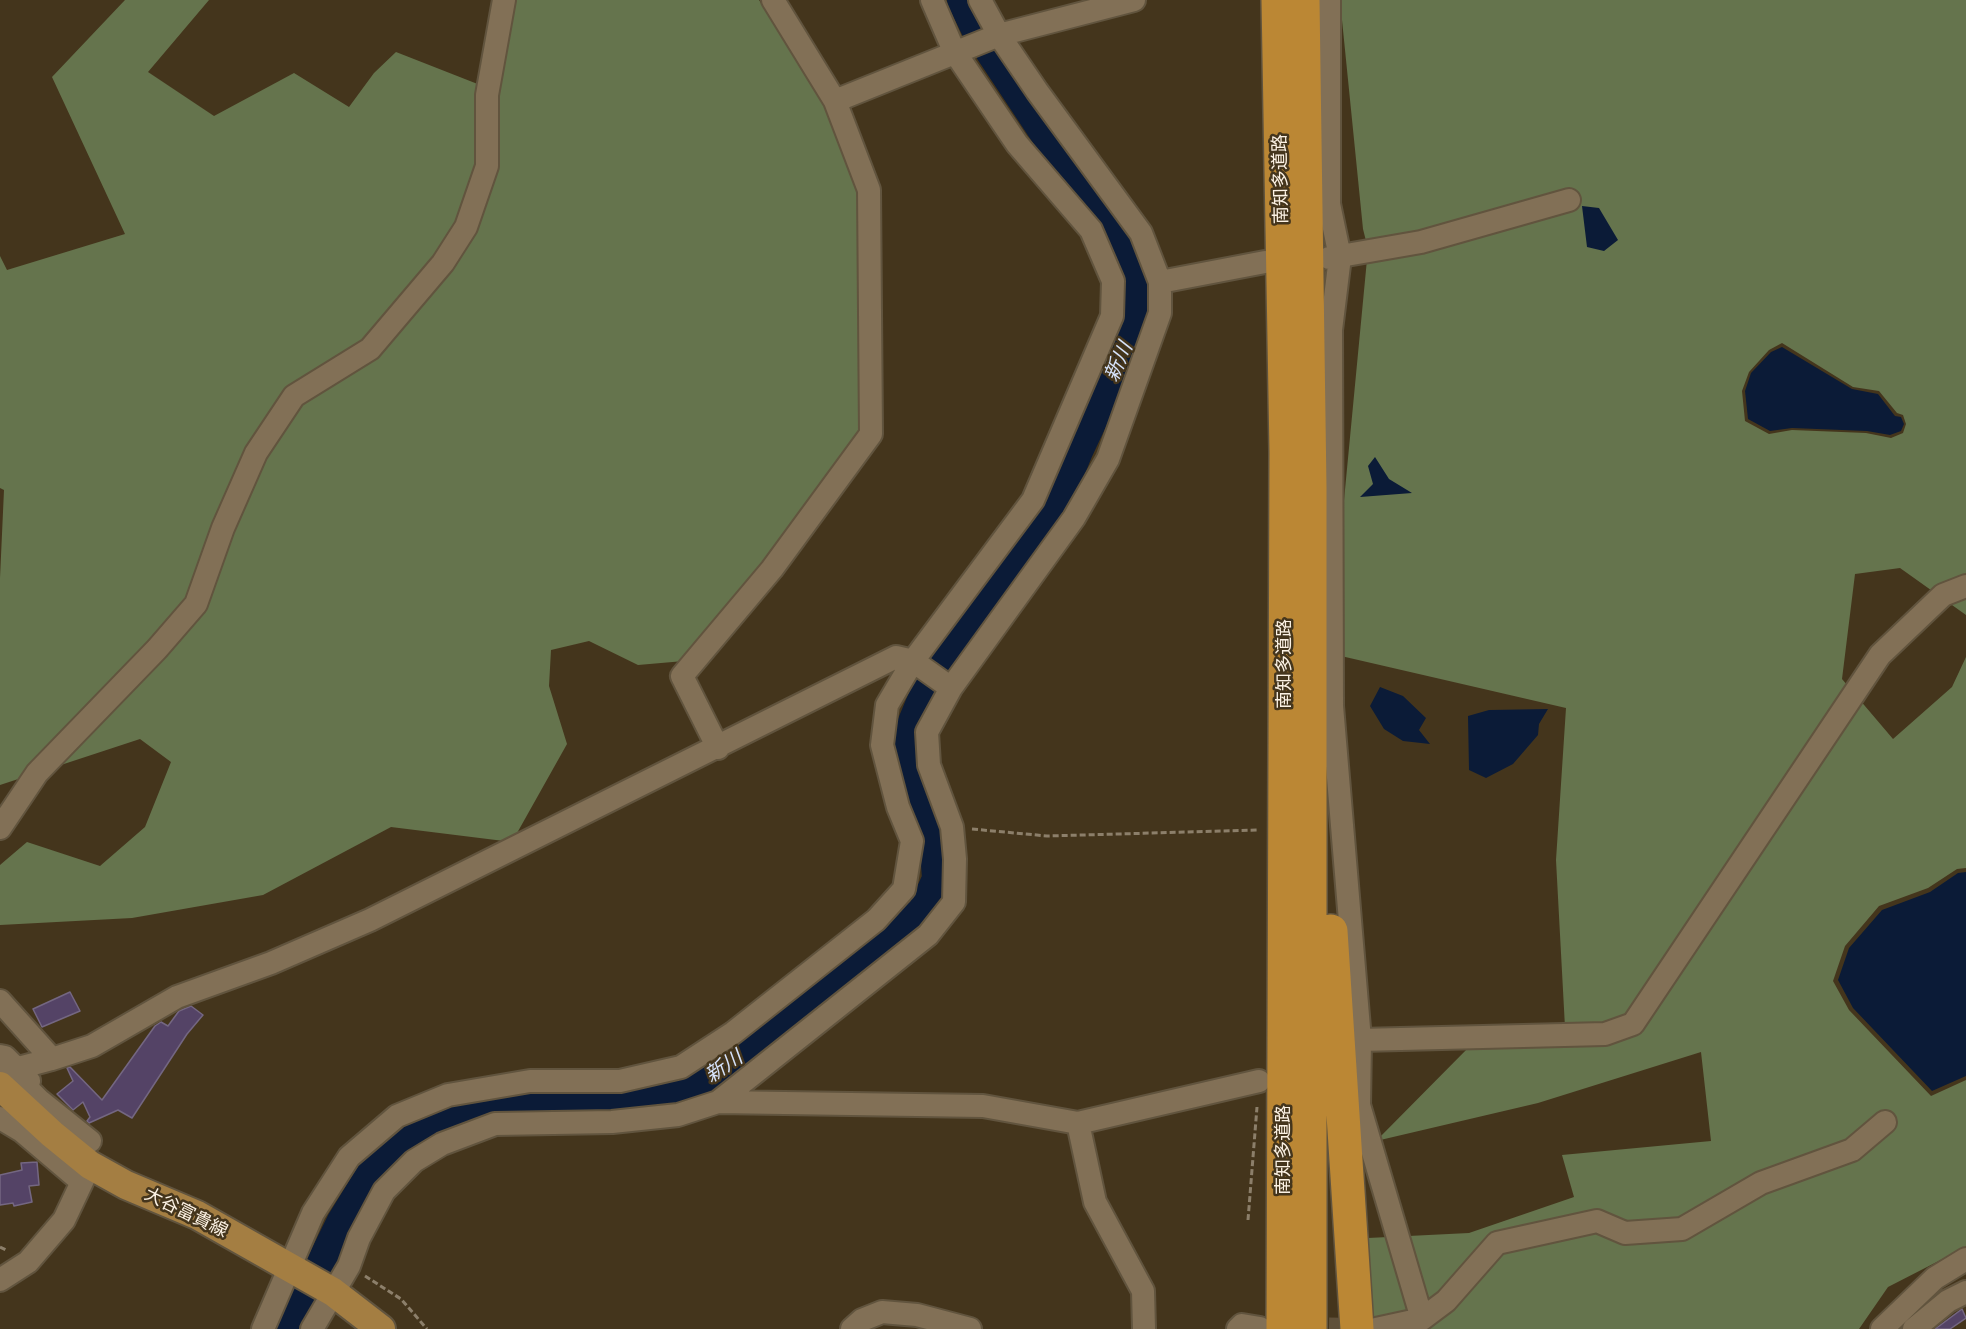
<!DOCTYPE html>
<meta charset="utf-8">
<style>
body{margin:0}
canvas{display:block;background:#44351c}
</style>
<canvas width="1966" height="1329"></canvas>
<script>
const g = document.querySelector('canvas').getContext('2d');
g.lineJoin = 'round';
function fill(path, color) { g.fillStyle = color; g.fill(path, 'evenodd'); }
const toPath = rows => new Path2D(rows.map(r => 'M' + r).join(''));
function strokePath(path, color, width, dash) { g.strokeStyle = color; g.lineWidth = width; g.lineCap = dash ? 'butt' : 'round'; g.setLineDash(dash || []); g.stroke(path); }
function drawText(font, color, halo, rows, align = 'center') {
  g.font = font + ' Figtree,"Noto Sans JP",sans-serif'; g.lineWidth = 5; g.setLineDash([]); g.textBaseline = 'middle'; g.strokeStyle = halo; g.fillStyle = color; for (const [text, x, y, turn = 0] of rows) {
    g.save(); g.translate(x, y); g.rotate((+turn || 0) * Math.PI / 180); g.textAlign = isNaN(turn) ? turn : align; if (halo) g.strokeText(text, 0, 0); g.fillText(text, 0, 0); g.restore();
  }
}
fill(toPath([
 [125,0,209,0,148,72,214,116,294,73,349,107,374,73,396,52,498,92,514,0,759,0,823,101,860,197,861,430,761,569,684,661,638,665,589,641,551,650,549,686,567,744,512,842,391,827,263,895,132,918,0,925,0,865,27,842,100,866,145,827,171,762,140,739,0,785,0,578,4,490,0,488,0,256,7,270,125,234,52,77],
 [1340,0,1966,0,1966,615,1900,568,1855,574,1842,679,1893,739,1952,687,1966,657,1966,868,1957,869,1928,888,1879,906,1845,946,1833,981,1849,1010,1931,1096,1966,1080,1966,1247,1888,1287,1859,1329,1373,1329,1368,1238,1469,1233,1574,1197,1562,1155,1711,1141,1701,1052,1538,1103,1376,1141,1470,1046,1566,1046,1556,860,1566,708,1341,656,1340,542,1368,249,1363,229],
 [1782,343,1853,387,1879,391,1897,413,1903,415,1906,424,1903,433,1891,438,1866,433,1792,430,1769,434,1745,421,1742,391,1749,372,1769,350]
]), '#65744d');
fill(toPath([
 [1582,206,1599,208,1618,240,1604,251,1587,247],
 [1782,347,1852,389,1878,394,1895,416,1901,417,1904,424,1901,431,1890,435,1867,431,1792,428,1770,431,1748,419,1745,391,1751,373,1771,352],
 [1375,457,1389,479,1412,493,1360,497,1373,484,1368,466],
 [1380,687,1403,696,1426,718,1419,730,1430,744,1403,741,1384,729,1370,706],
 [1548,709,1539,724,1538,735,1513,764,1486,778,1469,770,1468,716,1489,710],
 [1966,872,1966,1076,1932,1091,1853,1008,1838,980,1849,948,1882,910,1930,892,1958,873]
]), '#0b1b37');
strokePath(toPath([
 [963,0,978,31],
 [939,671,1049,520,1077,451,1131,335,1139,304,1135,271,1119,231,1090,200,991,51],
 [320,1268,342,1223,374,1171,404,1145,444,1122,491,1108,537,1101,642,1104,675,1095,717,1075,923,912,938,879,935,833,918,792,909,734,928,688],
 [291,1329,308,1292]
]), '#0b1b37', 32);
const building = toPath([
 [70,992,80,1011,42,1027,33,1009,70,992],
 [191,1006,203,1015,187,1034,132,1118,118,1110,89,1123,87,1121,90,1117,83,1102,73,1110,57,1094,73,1081,67,1068,70,1067,102,1100,155,1026,161,1022,168,1026,179,1011,191,1006],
 [37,1162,39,1185,29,1186,32,1202,14,1206,13,1203,0,1205,0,1175,22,1170,21,1163,37,1162],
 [1962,1309,1966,1318,1950,1329,1935,1329,1962,1309]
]);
fill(building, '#544366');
strokePath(building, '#746782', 1.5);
strokePath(toPath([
 [1296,1328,1354,1329]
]), '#60513a', 22, [22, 11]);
const minor = toPath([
 [1329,0,1329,204,1340,257,1331,330,1332,706,1360,1040],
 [835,101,999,35,1134,0],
 [1329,258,1421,242,1569,200],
 [1160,282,1265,262],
 [718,748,682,676,772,569,871,434,869,190,835,101,773,0],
 [0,828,37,773,157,649,196,604,223,528,256,453,294,396,370,349,443,263,466,227,487,166,487,95,504,0],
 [0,1001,52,1059,0,1073],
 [0,1056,5,1057,29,1081,27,1088,39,1100,90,1141],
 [52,1059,92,1046,177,997,271,963,370,920,896,657,913,661,951,688],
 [718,1102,928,935,954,902,955,859,952,827,929,765,927,732,951,688,1074,518,1108,459,1160,313,1160,282,1141,233,1037,91,999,35,980,0],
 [0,1118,22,1131,82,1182],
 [1078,1123,1095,1202,1143,1291,1144,1329],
 [0,1280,28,1262,64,1220,90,1165],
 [1422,1319,1359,1105,1360,1040,1605,1034,1633,1024,1880,655,1943,595,1966,586],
 [263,1329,313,1213,349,1157,397,1116,448,1095,530,1081,620,1081,681,1067,733,1033,876,920,904,889,912,841,898,807,882,745,887,705,913,661,1033,500,1112,316,1113,281,1091,230,1017,144,954,51,932,0],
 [312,1329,349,1266,359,1238,384,1191,414,1161,442,1144,495,1124,612,1122,678,1115,718,1102,983,1106,1078,1123,1259,1081],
 [852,1329,862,1320,882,1312,917,1315,970,1329],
 [1238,1329,1242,1325,1260,1328],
 [1376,1329,1422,1319,1446,1301,1497,1243,1597,1221,1625,1233,1682,1229,1761,1183,1852,1150,1885,1122],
 [1882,1329,1935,1278,1966,1259],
 [1914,1329,1948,1301,1966,1292]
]);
const major = toPath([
 [0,1086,52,1134,90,1165,126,1185,197,1215,333,1292,381,1329]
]);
const highway = toPath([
 [1278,0,1286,452,1283,1329],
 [1303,0,1310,487,1310,1329],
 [1331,931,1357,1329]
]);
strokePath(minor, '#61543e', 26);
strokePath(major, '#61543e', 32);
strokePath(highway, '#61543e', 36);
strokePath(toPath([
 [972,829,1047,836,1259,830],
 [1248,1220,1257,1107],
 [0,1247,8,1251],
 [365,1276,401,1299,427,1329]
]), '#8c7f6a', 3, [6, 3]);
strokePath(minor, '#827056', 22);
strokePath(major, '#a47e42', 28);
strokePath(highway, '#bb8734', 33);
drawText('18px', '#fcf2e4', '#44351c', [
 ["南知多道路",1281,179,-91],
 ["南知多道路",1285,664,-90],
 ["南知多道路",1284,1150,-90],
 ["大谷富貴線",186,1213,26]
]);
drawText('italic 20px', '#d7e4fc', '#44351c', [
 ["新川",1119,362,-66],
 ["新川",724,1067,-34]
]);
</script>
